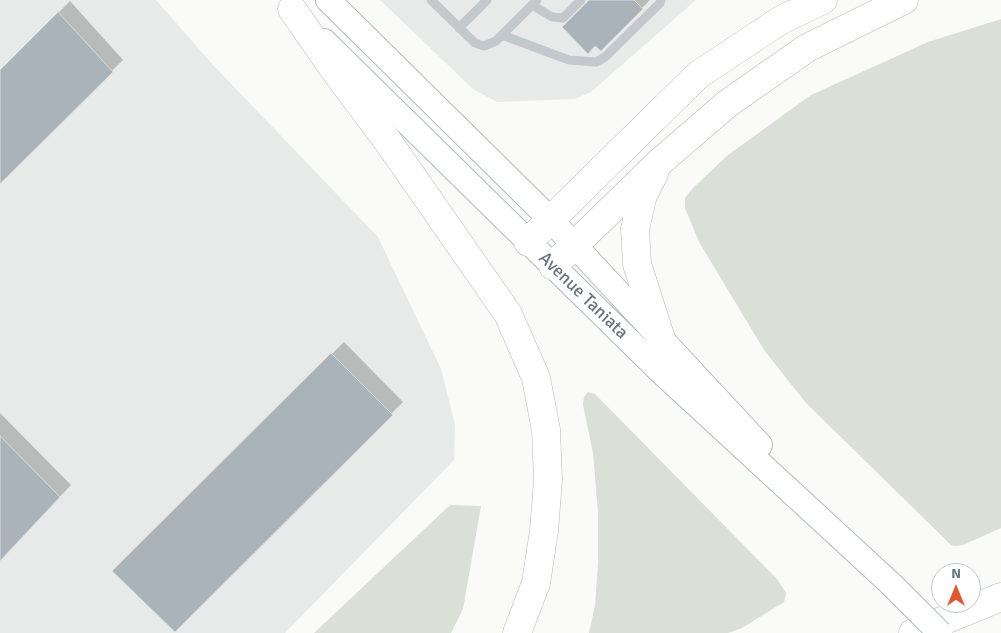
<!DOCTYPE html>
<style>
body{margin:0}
#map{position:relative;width:1001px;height:633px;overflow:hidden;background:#fafaf8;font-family:Signika,sans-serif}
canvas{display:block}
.north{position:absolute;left:931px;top:563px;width:50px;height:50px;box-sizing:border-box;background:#fff;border:1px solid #c1c8cd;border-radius:50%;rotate:0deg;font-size:14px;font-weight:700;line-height:20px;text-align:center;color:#657683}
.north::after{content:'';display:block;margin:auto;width:18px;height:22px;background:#e4572e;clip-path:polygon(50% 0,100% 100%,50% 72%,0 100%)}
</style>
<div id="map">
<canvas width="1001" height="633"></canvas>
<div class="north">N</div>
</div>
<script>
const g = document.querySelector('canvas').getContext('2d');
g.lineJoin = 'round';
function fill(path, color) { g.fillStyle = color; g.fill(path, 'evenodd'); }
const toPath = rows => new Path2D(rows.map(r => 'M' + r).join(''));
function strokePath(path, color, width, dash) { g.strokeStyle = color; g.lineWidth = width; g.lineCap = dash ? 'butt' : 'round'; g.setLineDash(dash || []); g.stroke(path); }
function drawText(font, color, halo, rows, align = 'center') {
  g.font = font + ' Signika,sans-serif'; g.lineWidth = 5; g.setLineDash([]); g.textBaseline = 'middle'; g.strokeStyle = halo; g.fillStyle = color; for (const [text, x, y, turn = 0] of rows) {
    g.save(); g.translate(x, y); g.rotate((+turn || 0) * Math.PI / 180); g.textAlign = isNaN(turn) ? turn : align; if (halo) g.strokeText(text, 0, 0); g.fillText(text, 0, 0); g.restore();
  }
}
fill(toPath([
 [0,0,156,0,214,66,378,237,441,369,455,425,454,460,285,633,0,633],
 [380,0,696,0,591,92,575,99,497,102,473,89]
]), '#e8e9e9');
fill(toPath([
 [1001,19,1001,528,963,545,955,546,951,545,806,403,764,350,699,242,685,208,685,198,693,188,728,155,811,95,928,42],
 [588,392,595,394,777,579,786,593,784,602,742,628,728,633,589,633,595,605,598,563,598,514,593,453,583,405,584,397],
 [450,505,481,506,463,609,451,633,314,633]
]), '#dadfd7');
fill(toPath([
 [591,0,650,0,601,49,596,44],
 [70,1,123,60,0,182,0,72],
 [344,342,403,402,175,630,114,571],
 [0,413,71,485,0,559]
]), '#0003');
const building = toPath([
 [589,0,634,0,643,9,601,51,595,46,588,54,562,27,589,0],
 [58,12,113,72,0,184,0,70,58,12],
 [331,353,393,415,175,632,112,571,331,353],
 [0,436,60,497,0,561,0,436]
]);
fill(building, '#aab3b9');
strokePath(building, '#dcdcda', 1);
const secondary = toPath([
 [328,0,551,220,760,445],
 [324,41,661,372,891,584]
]);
const motorway = toPath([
 [292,9,333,68,389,143,508,314,536,378,546,430,548,480,544,531,536,583,517,633],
 [654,174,643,195,635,229,637,264,661,339],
 [528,242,698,75,781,20,823,0],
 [553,266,661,161,727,104,807,48,904,0],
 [913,633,1001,597]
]);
strokePath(secondary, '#b3babf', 26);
strokePath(motorway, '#b4b9bd', 29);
strokePath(toPath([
 [431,0,475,43,484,46,496,41,537,0],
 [532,5,552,17,563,18,581,0],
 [459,28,487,0],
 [502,35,569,60,596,62,605,57,660,3,661,0]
]), '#c3c8cc', 9);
strokePath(secondary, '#fff', 24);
strokePath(motorway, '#fff', 28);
const secondaryBridge = toPath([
 [891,584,940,633]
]);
strokePath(secondaryBridge, '#b3babf', 26, []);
strokePath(secondaryBridge, '#fff', 24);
drawText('18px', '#657683', '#fff', [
 ["Avenue Taniata",583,296,44]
]);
</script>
